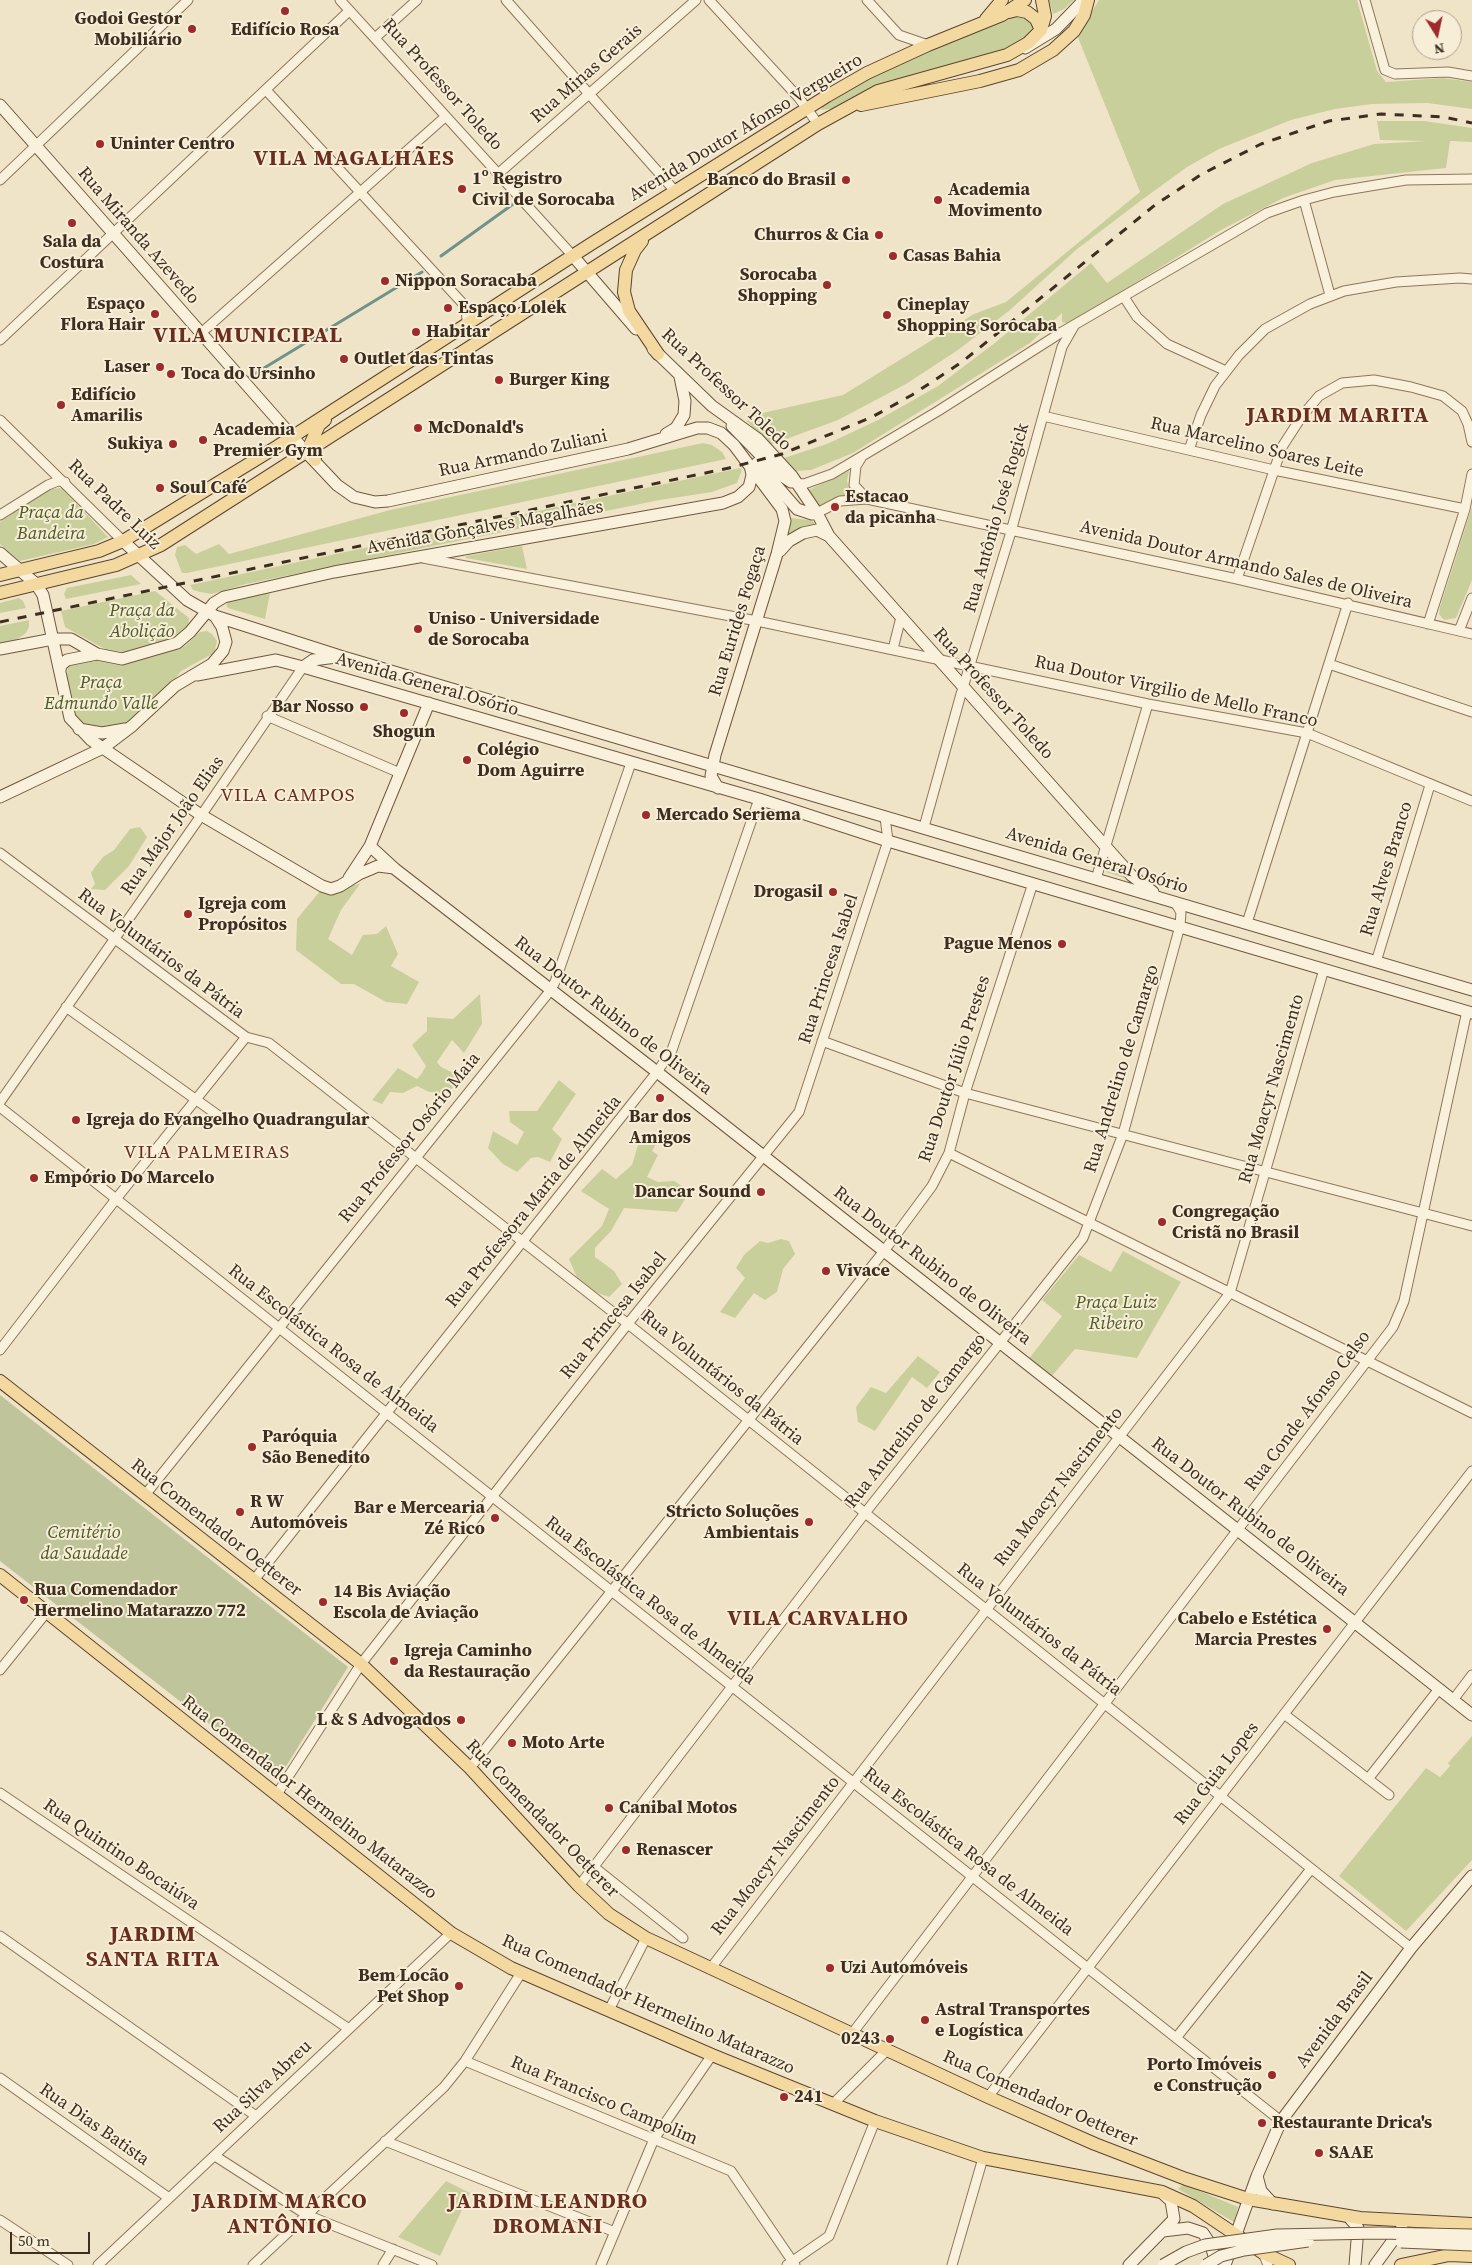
<!DOCTYPE html>
<meta charset="utf-8">
<style>
body{margin:0}
#map{position:relative;width:1472px;height:2265px;overflow:hidden;background:#f0e4c8;font-family:"Source Serif 4",serif}
canvas{display:block}
.north{position:absolute;left:1412px;top:10px;width:50px;height:50px;box-sizing:border-box;background:#f7eed8;border:1px solid #ada18e;border-radius:50%;rotate:170deg;font-size:14px;font-weight:700;line-height:20px;text-align:center;color:#3d2e20}
.north::after{content:'';display:block;margin:auto;width:18px;height:22px;background:#9e2a2b;clip-path:polygon(50% 0,100% 100%,50% 72%,0 100%)}
.scale{position:absolute;left:10px;top:2232px;width:80px;height:22px;box-sizing:border-box;border:2px solid #3d2e20;border-top:0;padding-left:6px;font-size:15px;line-height:18px;white-space:nowrap;color:#3d2e20;-webkit-text-stroke:4px #f7eed8;paint-order:stroke}
</style>
<div id="map">
<canvas width="1472" height="2265"></canvas>
<div class="north">N</div>
<div class="scale">50 m</div>
</div>
<script>
const g = document.querySelector('canvas').getContext('2d');
g.lineJoin = 'round';
function fill(path, color) { g.fillStyle = color; g.fill(path, 'evenodd'); }
const toPath = rows => new Path2D(rows.map(r => 'M' + r).join(''));
function strokePath(path, color, width, dash) { g.strokeStyle = color; g.lineWidth = width; g.lineCap = dash ? 'butt' : 'round'; g.setLineDash(dash || []); g.stroke(path); }
function drawText(font, color, halo, rows, align = 'center') {
  g.font = font + ' "Source Serif 4",serif'; g.lineWidth = 4; g.setLineDash([]); g.textBaseline = 'middle'; g.strokeStyle = halo; g.fillStyle = color; for (const [text, x, y, turn = 0] of rows) {
    g.save(); g.translate(x, y); g.rotate((+turn || 0) * Math.PI / 180); g.textAlign = isNaN(turn) ? turn : align; if (halo) g.strokeText(text, 0, 0); g.fillText(text, 0, 0); g.restore();
  }
}
fill(toPath([
 [1049,0,1074,0,1064,9,1053,14],
 [1099,0,1357,0,1377,71,1386,82,1443,78,1472,82,1472,109,1427,103,1372,104,1335,109,1291,120,1219,149,1187,167,1139,202,1076,250,1010,310,958,350,906,384,838,420,770,445,747,421,749,416,843,395,974,314,1006,302,1140,192,1077,35],
 [1018,15,1028,17,1034,31,1019,45,918,73,879,86,836,108,821,110,824,104,900,62],
 [1377,121,1424,121,1472,128,1472,142,1450,141,1446,168,1335,180,1283,198,1221,230,1069,324,1062,322,1062,313,1030,343,853,453,811,470,795,471,787,466,781,459,827,444,878,420,938,386,996,342,1091,263,1107,283,1223,204,1312,163,1374,144,1426,141,1380,140],
 [703,443,712,445,722,452,726,459,187,573,182,573,175,555,177,547,185,545,196,554,219,544,229,554,390,510],
 [740,468,742,470,737,483,712,492,660,500,246,584,212,594,200,592,193,590,190,585],
 [849,471,847,481,849,489,854,494,838,497,818,506,806,491],
 [62,488,108,537,94,544,20,561,0,544,0,522,50,489],
 [1472,507,1472,580,1456,618,1444,620,1439,614,1440,607],
 [791,518,809,520,814,522,815,526,790,534,788,533],
 [522,546,527,569,466,558,466,556],
 [131,575,141,584,66,599,64,594,67,588],
 [155,591,189,618,188,627,176,635,153,646,120,654,112,653,65,627,61,611],
 [270,593,265,619,228,608,226,605,230,599],
 [19,598,23,601,26,608,0,613,0,603],
 [29,620,29,627,26,633,16,640,0,643,0,626],
 [207,631,212,634,217,641,214,653,181,671,172,683,129,724,99,728,83,724,69,711,66,690,68,663,94,657,122,663,185,646,200,632],
 [140,827,147,837,129,866,105,890,91,889,95,884,91,873,95,867,103,857,114,850,130,829],
 [1111,859,1124,877,1124,878,1106,872,1108,861],
 [360,884,341,910,328,939,352,955,363,935,377,934,386,926,398,954,391,966,419,982,407,1004,386,1002,354,984,341,984,296,950,297,919,320,891],
 [480,994,482,1024,464,1053,452,1040,437,1062,441,1067,460,1076,449,1093,429,1092,417,1086,403,1093,390,1092,382,1104,372,1100,398,1068,417,1079,422,1073,426,1066,412,1045,427,1031,427,1017,453,1019],
 [559,1080,576,1094,552,1129,562,1139,550,1162,538,1157,531,1158,517,1172,503,1164,488,1148,493,1131,517,1145,524,1132,510,1122,509,1111,537,1111],
 [653,1136,659,1139,652,1151,658,1155,647,1177,658,1182,674,1181,690,1191,677,1212,624,1208,611,1231,595,1248,595,1257,614,1271,622,1284,609,1297,581,1287,569,1259,602,1226,609,1209,581,1191,602,1169,616,1179,632,1165,638,1145,644,1145],
 [781,1239,789,1241,795,1254,783,1269,777,1292,765,1300,754,1293,735,1318,720,1312,745,1278,736,1268,744,1255,760,1241,768,1243],
 [1123,1251,1181,1282,1137,1358,1075,1349,1051,1377,1028,1360,1062,1316,1042,1300,1079,1255,1111,1272],
 [918,1356,940,1372,927,1388,912,1377,875,1431,858,1422,856,1407,871,1387,886,1393],
 [1472,1736,1472,1860,1406,1931,1339,1876,1426,1768,1440,1777,1450,1766,1448,1763],
 [446,2181,470,2193,440,2256,398,2237],
 [1183,2184,1238,2207,1234,2222,1178,2189]
]), '#c9cf9b');
fill(toPath([
 [0,1395,348,1667,280,1776,276,1776,0,1561]
]), '#bfc49a');
strokePath(toPath([
 [441,256,516,202],
 [246,379,422,272]
]), '#6f938a', 3);
const street = toPath([
 [340,0,573,256],
 [506,0,675,191],
 [709,0,799,98,818,124],
 [867,0,899,35,928,45],
 [1365,0,1385,70,1395,74,1448,72,1472,76],
 [375,38,417,0],
 [266,90,466,307,467,320,464,327],
 [499,173,696,0],
 [0,180,188,0],
 [1304,200,1330,295],
 [1124,297,1137,317,1167,344,1226,371],
 [200,334,445,117],
 [0,340,349,11],
 [1043,416,1274,470,1465,509],
 [0,420,123,541],
 [1189,450,1201,415,1215,386,1239,355,1265,329,1310,304,1344,291,1396,282,1460,278,1472,279],
 [861,458,856,466,854,485,866,498],
 [794,483,804,484,832,474,938,411,1062,332,1267,213,1304,200,1334,192,1406,180,1472,179],
 [817,513,840,501,867,499,1237,579,1472,634],
 [0,515,48,485,58,481,65,482],
 [423,558,757,621,1148,704,1307,733,1472,801],
 [1237,579,1282,447,1302,416,1319,396,1342,383,1374,380,1411,387,1443,396,1462,411,1468,424,1472,442],
 [1428,624,1465,509,1472,474],
 [1459,631,1472,598],
 [893,649,901,617],
 [1329,664,1472,712],
 [267,716,400,773],
 [924,827,961,694,1010,535,1062,347,1074,326],
 [0,853,246,1037,269,1043,628,1324,1411,1948],
 [1096,879,1148,704],
 [1247,923,1348,603],
 [1376,962,1430,785],
 [66,1007,226,1121],
 [822,1041,965,1093,1472,1226],
 [0,1102,198,820,303,667],
 [0,1107,1281,2121],
 [949,1153,1472,1413],
 [0,1350,116,1199,246,1037],
 [145,1495,550,991,555,982,631,763],
 [254,1580,657,1072,672,1050,759,799],
 [0,1670,46,1613],
 [1453,1700,1472,1675],
 [1284,1714,1389,1795],
 [470,1768,884,1251,932,1186,949,1153,965,1093,1033,883],
 [1368,1779,1439,1689],
 [0,1793,349,2029],
 [277,1794,361,1664,626,1326,799,1112,888,841,885,817],
 [594,1867,683,1938],
 [579,1886,865,1513,1083,1238,1123,1134,1180,926,1181,912,1176,904],
 [0,1936,256,2116],
 [710,1969,1230,1293,1324,969],
 [609,2010,646,1938],
 [851,2035,1393,1327,1404,1301,1467,1011],
 [1176,2038,1311,1869],
 [465,2061,731,2171,795,2265],
 [0,2078,169,2198],
 [988,2097,1472,1471],
 [833,2104,886,2051],
 [385,2141,615,2232],
 [215,2156,307,2215,432,2265],
 [0,2220,68,2265],
 [1263,2253,1268,2265],
 [98,2265,451,1933],
 [253,2265,444,2087,465,2061,521,1973],
 [383,2265,393,2249],
 [601,2265,654,2139,712,2055],
 [787,2265,829,2236,875,2121],
 [952,2265,983,2158]
]);
const secondary = toPath([
 [1025,48,1056,29,1084,0],
 [0,105,305,451,337,485,354,497,375,502,388,501,628,449,697,428,708,428,721,433,734,445,782,509,785,521,777,554,715,755,711,776,718,788],
 [573,256,636,329],
 [653,349,712,406,758,439,792,476,817,513,829,536,1131,875,1153,892],
 [732,426,779,474,791,482],
 [666,434,676,428,684,415,685,401,680,377],
 [757,463,797,509,812,514,817,513],
 [123,541,187,600,215,616,340,656,1472,990],
 [780,551,789,541,803,533,817,530,829,536],
 [0,553,36,584,43,595,70,718,91,740,201,815,322,886,331,889,340,886,359,874,378,866,394,868],
 [0,649,53,639,71,639,97,654,122,659,177,643,190,632,214,603,224,597,334,572,723,503,738,497,749,487,752,475,750,465],
 [303,667,313,660,336,657],
 [60,670,61,665,67,660,97,654],
 [197,675,276,660,303,667,759,799,888,841,1472,1013],
 [79,729,102,733,125,729],
 [0,797,103,748,132,726,175,686,212,664,223,651,226,642,222,627,215,616],
 [370,846,395,869,657,1072,1472,1715],
 [349,878,370,846,429,703],
 [1257,2176,1261,2191,1273,2204],
 [1348,2216,1358,2228,1355,2265],
 [1163,2231,1188,2228,1203,2233,1211,2245,1214,2256,1214,2265],
 [1129,2265,1174,2219,1171,2201,1161,2192],
 [1225,2265,1257,2176,1281,2121,1411,1948,1472,1876],
 [1375,2265,1402,2228]
]);
const primary = toPath([
 [1009,12,1017,10,1027,12,1036,19,1041,30],
 [986,19,1002,0],
 [861,105,980,81,1019,70,1053,50,1074,31,1084,15,1088,0],
 [642,241,635,250,626,270,624,292,629,311,658,354],
 [315,460,310,445,319,425,325,420],
 [0,575,99,551,123,541,278,446,591,244,827,96,867,73,928,45,1002,15,1025,0],
 [0,593,116,565,161,545,818,124,878,91,1007,55,1028,43,1041,30,1045,16,1042,0],
 [0,1381,361,1664,470,1768,579,1886,609,1914,646,1938,988,2097,1095,2144,1186,2179,1248,2199,1360,2218,1472,2224],
 [0,1575,451,1933,511,1968,712,2055,875,2121,983,2158,1162,2192,1193,2206,1263,2253,1289,2265],
 [1401,2265,1449,2255,1472,2256]
]);
strokePath(street, '#8d765c', 11);
strokePath(secondary, '#6f573f', 13);
strokePath(primary, '#5b4430', 14);
strokePath(street, '#faf1dc', 9);
strokePath(secondary, '#faf1dc', 11);
strokePath(primary, '#f3d9a0', 12);
strokePath(toPath([
 [0,622,729,468,782,454,872,417,912,395,962,362,1155,205,1202,174,1261,144,1329,121,1381,114,1444,117,1472,123]
]), '#3d2e20', 3, [9, 9]);
const secondaryBridge = toPath([
 [1401,2242,1472,2245],
 [1163,2265,1186,2252,1205,2245,1277,2235,1379,2233,1472,2235],
 [1206,2265,1221,2256,1244,2250,1308,2241]
]);
strokePath(secondaryBridge, '#6f573f', 13, []);
strokePath(secondaryBridge, '#faf1dc', 11);
for (const [x, y, r, color] of [
 [285,11,5,"#9e2a2b"],
 [192,29,5,"#9e2a2b"],
 [100,144,5,"#9e2a2b"],
 [846,180,5,"#9e2a2b"],
 [462,189,5,"#9e2a2b"],
 [938,200,5,"#9e2a2b"],
 [72,223,5,"#9e2a2b"],
 [879,235,5,"#9e2a2b"],
 [893,256,5,"#9e2a2b"],
 [385,281,5,"#9e2a2b"],
 [827,285,5,"#9e2a2b"],
 [448,308,5,"#9e2a2b"],
 [155,314,5,"#9e2a2b"],
 [887,315,5,"#9e2a2b"],
 [416,332,5,"#9e2a2b"],
 [344,359,5,"#9e2a2b"],
 [160,367,5,"#9e2a2b"],
 [171,374,5,"#9e2a2b"],
 [499,380,5,"#9e2a2b"],
 [61,405,5,"#9e2a2b"],
 [418,428,5,"#9e2a2b"],
 [203,440,5,"#9e2a2b"],
 [173,444,5,"#9e2a2b"],
 [160,488,5,"#9e2a2b"],
 [835,507,5,"#9e2a2b"],
 [418,629,5,"#9e2a2b"],
 [364,707,5,"#9e2a2b"],
 [404,713,5,"#9e2a2b"],
 [467,760,5,"#9e2a2b"],
 [646,815,5,"#9e2a2b"],
 [833,892,5,"#9e2a2b"],
 [188,914,5,"#9e2a2b"],
 [1062,944,5,"#9e2a2b"],
 [660,1098,5,"#9e2a2b"],
 [76,1120,5,"#9e2a2b"],
 [34,1178,5,"#9e2a2b"],
 [761,1192,5,"#9e2a2b"],
 [1162,1222,5,"#9e2a2b"],
 [826,1271,5,"#9e2a2b"],
 [252,1447,5,"#9e2a2b"],
 [240,1512,5,"#9e2a2b"],
 [495,1518,5,"#9e2a2b"],
 [809,1522,5,"#9e2a2b"],
 [24,1600,5,"#9e2a2b"],
 [323,1602,5,"#9e2a2b"],
 [1327,1629,5,"#9e2a2b"],
 [394,1661,5,"#9e2a2b"],
 [461,1720,5,"#9e2a2b"],
 [512,1743,5,"#9e2a2b"],
 [609,1808,5,"#9e2a2b"],
 [626,1850,5,"#9e2a2b"],
 [830,1968,5,"#9e2a2b"],
 [459,1986,5,"#9e2a2b"],
 [925,2020,5,"#9e2a2b"],
 [890,2039,5,"#9e2a2b"],
 [1272,2075,5,"#9e2a2b"],
 [784,2097,5,"#9e2a2b"],
 [1262,2123,5,"#9e2a2b"],
 [1319,2153,5,"#9e2a2b"]
]) { const dot = new Path2D(); dot.arc(x, y, r, 0, 2 * Math.PI); g.fillStyle = color; g.fill(dot); strokePath(dot, '#f7eed8', 2); }
drawText('bold 18px', '#3d2e20', '#f7eed8', [
 ["Godoi Gestor",182,19,"right"],
 ["Mobiliário",182,40,"right"],
 ["Edifício Rosa",285,30,"center"],
 ["Uninter Centro",110,144],
 ["1º Registro",472,179],
 ["Civil de Sorocaba",472,200],
 ["Banco do Brasil",836,180,"right"],
 ["Academia",948,190],
 ["Movimento",948,211],
 ["Churros & Cia",869,235,"right"],
 ["Sala da",72,242,"center"],
 ["Costura",72,263,"center"],
 ["Casas Bahia",903,256],
 ["Sorocaba",817,275,"right"],
 ["Shopping",817,296,"right"],
 ["Nippon Soracaba",395,281],
 ["Espaço",145,304,"right"],
 ["Flora Hair",145,325,"right"],
 ["Cineplay",897,305],
 ["Shopping Sorocaba",897,326],
 ["Espaço Lolek",458,308],
 ["Habitar",426,332],
 ["Outlet das Tintas",354,359],
 ["Laser",150,367,"right"],
 ["Toca do Ursinho",181,374],
 ["Burger King",509,380],
 ["Edifício",71,395],
 ["Amarilis",71,416],
 ["McDonald's",428,428],
 ["Academia",213,430],
 ["Premier Gym",213,451],
 ["Sukiya",163,444,"right"],
 ["Soul Café",170,488],
 ["Estacao",845,497],
 ["da picanha",845,518],
 ["Uniso - Universidade",428,619],
 ["de Sorocaba",428,640],
 ["Bar Nosso",354,707,"right"],
 ["Shogun",404,732,"center"],
 ["Colégio",477,750],
 ["Dom Aguirre",477,771],
 ["Mercado Seriema",656,815],
 ["Drogasil",823,892,"right"],
 ["Igreja com",198,904],
 ["Propósitos",198,925],
 ["Pague Menos",1052,944,"right"],
 ["Bar dos",660,1117,"center"],
 ["Amigos",660,1138,"center"],
 ["Igreja do Evangelho Quadrangular",86,1120],
 ["Empório Do Marcelo",44,1178],
 ["Dancar Sound",751,1192,"right"],
 ["Congregação",1172,1212],
 ["Cristã no Brasil",1172,1233],
 ["Vivace",836,1271],
 ["Paróquia",262,1437],
 ["São Benedito",262,1458],
 ["R W",250,1502],
 ["Automóveis",250,1523],
 ["Bar e Mercearia",485,1508,"right"],
 ["Zé Rico",485,1529,"right"],
 ["Stricto Soluções",799,1512,"right"],
 ["Ambientais",799,1533,"right"],
 ["Rua Comendador",34,1590],
 ["Hermelino Matarazzo 772",34,1611],
 ["14 Bis Aviação",333,1592],
 ["Escola de Aviação",333,1613],
 ["Cabelo e Estética",1317,1619,"right"],
 ["Marcia Prestes",1317,1640,"right"],
 ["Igreja Caminho",404,1651],
 ["da Restauração",404,1672],
 ["L & S Advogados",451,1720,"right"],
 ["Moto Arte",522,1743],
 ["Canibal Motos",619,1808],
 ["Renascer",636,1850],
 ["Uzi Automóveis",840,1968],
 ["Bem Locão",449,1976,"right"],
 ["Pet Shop",449,1997,"right"],
 ["Astral Transportes",935,2010],
 ["e Logística",935,2031],
 ["0243",880,2039,"right"],
 ["Porto Imóveis",1262,2065,"right"],
 ["e Construção",1262,2086,"right"],
 ["241",794,2097],
 ["Restaurante Drica's",1272,2123],
 ["SAAE",1329,2153]
], 'left');
drawText('18px', '#3d2e20', '#f7eed8', [
 ["Rua Minas Gerais",587,74,-41],
 ["Rua Professor Toledo",442,85,48],
 ["Avenida Doutor Afonso Vergueiro",746,128,-31],
 ["Rua Miranda Azevedo",138,236,49],
 ["Rua Professor Toledo",726,390,43],
 ["Rua Marcelino Soares Leite",1257,448,13],
 ["Rua Armando Zuliani",523,454,-12],
 ["Rua Padre Luiz",114,505,44],
 ["Rua Antônio José Rogick",997,518,-74],
 ["Avenida Gonçalves Magalhães",485,528,-10],
 ["Avenida Doutor Armando Sales de Oliveira",1246,565,13],
 ["Rua Eurides Fogaça",738,621,-73],
 ["Avenida General Osório",427,685,16],
 ["Rua Doutor Virgilio de Mello Franco",1176,692,12],
 ["Rua Professor Toledo",993,694,48],
 ["Rua Major João Elias",173,826,-55],
 ["Avenida General Osório",1097,861,17],
 ["Rua Alves Branco",1387,869,-73],
 ["Rua Voluntários da Pátria",161,954,37],
 ["Rua Princesa Isabel",829,969,-72],
 ["Rua Doutor Rubino de Oliveira",613,1016,38],
 ["Rua Doutor Júlio Prestes",955,1069,-72],
 ["Rua Andrelino de Camargo",1122,1069,-73],
 ["Rua Moacyr Nascimento",1272,1089,-74],
 ["Rua Professor Osório Maia",410,1138,-51],
 ["Rua Professora Maria de Almeida",534,1202,-51],
 ["Rua Doutor Rubino de Oliveira",932,1266,38],
 ["Rua Princesa Isabel",614,1316,-51],
 ["Rua Escolástica Rosa de Almeida",333,1349,38],
 ["Rua Voluntários da Pátria",722,1378,39],
 ["Rua Conde Afonso Celso",1308,1411,-53],
 ["Rua Andrelino de Camargo",916,1421,-52],
 ["Rua Moacyr Nascimento",1059,1487,-52],
 ["Rua Doutor Rubino de Oliveira",1250,1517,38],
 ["Rua Comendador Oetterer",216,1528,38],
 ["Rua Escolástica Rosa de Almeida",650,1601,38],
 ["Rua Voluntários da Pátria",1039,1630,38],
 ["Rua Guia Lopes",1217,1774,-52],
 ["Rua Comendador Hermelino Matarazzo",309,1798,38],
 ["Rua Comendador Oetterer",542,1819,46],
 ["Rua Escolástica Rosa de Almeida",968,1852,38],
 ["Rua Quintino Bocaiúva",121,1855,34],
 ["Rua Moacyr Nascimento",776,1856,-52],
 ["Rua Comendador Hermelino Matarazzo",648,2005,24],
 ["Avenida Brasil",1335,2020,-53],
 ["Rua Silva Abreu",263,2087,-43],
 ["Rua Comendador Oetterer",1040,2099,24],
 ["Rua Francisco Campolim",604,2101,23],
 ["Rua Dias Batista",94,2125,35]
]);
drawText('italic 18px', '#4d5a26', '#f7eed8', [
 ["Praça da",51,513],
 ["Bandeira",51,534],
 ["Praça da",142,611],
 ["Abolição",142,632],
 ["Praça",101,683],
 ["Edmundo Valle",101,704],
 ["Praça Luiz",1116,1303],
 ["Ribeiro",1116,1324],
 ["Cemitério",84,1533],
 ["da Saudade",84,1554]
]);
g.letterSpacing = '1px';
drawText('19px', '#6b2e1e', '#f7eed8', [
 ["VILA CAMPOS",288,796],
 ["VILA PALMEIRAS",207,1153]
]);
g.letterSpacing = '0px';
g.letterSpacing = '1px';
drawText('bold 22px', '#6b2e1e', '#f7eed8', [
 ["VILA MAGALHÃES",354,159],
 ["VILA MUNICIPAL",248,336],
 ["JARDIM MARITA",1338,416],
 ["VILA CARVALHO",818,1619],
 ["JARDIM",153,1935],
 ["SANTA RITA",153,1960],
 ["JARDIM MARCO",280,2202],
 ["ANTÔNIO",280,2227],
 ["JARDIM LEANDRO",548,2202],
 ["DROMANI",548,2227]
]);
g.letterSpacing = '0px';
</script>
